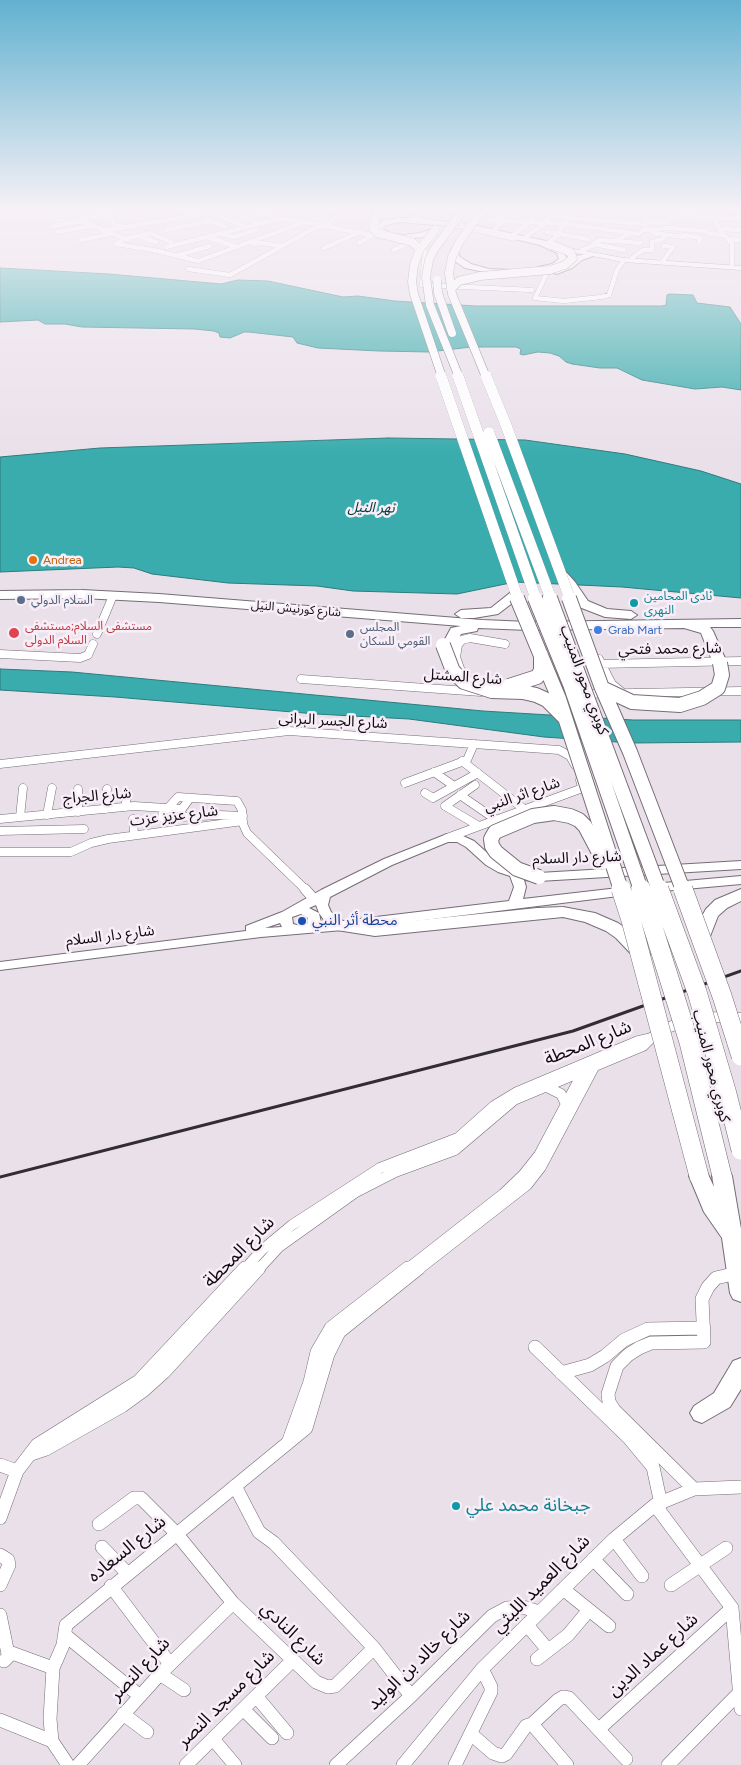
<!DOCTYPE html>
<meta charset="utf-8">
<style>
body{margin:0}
canvas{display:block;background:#eae0ea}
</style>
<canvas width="741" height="1765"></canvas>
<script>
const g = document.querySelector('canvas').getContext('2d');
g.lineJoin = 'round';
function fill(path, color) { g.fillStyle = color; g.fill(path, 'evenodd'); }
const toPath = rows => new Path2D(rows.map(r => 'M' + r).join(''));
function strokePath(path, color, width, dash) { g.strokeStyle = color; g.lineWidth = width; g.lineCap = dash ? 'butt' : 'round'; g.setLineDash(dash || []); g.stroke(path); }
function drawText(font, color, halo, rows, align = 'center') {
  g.font = font + ' Figtree,"Noto Sans Arabic",sans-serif'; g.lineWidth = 5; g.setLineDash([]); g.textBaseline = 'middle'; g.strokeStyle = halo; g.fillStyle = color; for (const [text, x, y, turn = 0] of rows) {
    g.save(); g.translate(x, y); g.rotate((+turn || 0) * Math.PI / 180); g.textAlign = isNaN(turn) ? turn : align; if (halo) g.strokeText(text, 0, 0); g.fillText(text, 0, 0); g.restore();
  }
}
const water = toPath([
 [0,268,109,274,221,284,238,280,268,281,343,297,358,296,395,301,476,306,662,306,666,305,667,295,670,294,693,295,697,303,730,307,741,324,741,390,722,387,695,389,642,380,617,368,600,368,572,364,566,362,559,356,550,353,538,352,523,355,520,354,521,349,516,347,471,347,429,352,379,351,318,348,297,343,293,337,249,332,244,332,230,338,220,337,219,333,214,331,195,329,82,327,65,324,45,324,38,320,0,322,0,268],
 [388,438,525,440,625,454,701,471,741,484,741,598,622,587,515,582,457,594,353,591,317,586,228,583,152,574,134,568,118,567,0,572,0,457,100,448,388,438],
 [0,669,72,672,483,711,633,720,741,720,741,742,631,743,544,737,409,719,316,714,115,697,0,690,0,669]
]);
fill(water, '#3aacad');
strokePath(water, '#2d7b7d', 1);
const streetFar4 = toPath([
 [78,207,85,222,128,240],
 [94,207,99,216],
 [111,207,114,214,111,216,114,225,125,227],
 [245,207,252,215,267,214,274,217,383,237],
 [578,207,609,208],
 [651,207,676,209],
 [688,207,709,208],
 [709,207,719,229,732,244,732,265],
 [723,207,725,214],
 [736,207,738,217,741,217],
 [554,208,577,210],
 [226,209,255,222],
 [510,211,536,212],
 [612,211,741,219],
 [49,212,79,208],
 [212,213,246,227],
 [549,216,572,217],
 [82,218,112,215],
 [571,218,646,224],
 [207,219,225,227],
 [489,220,564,224,639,234,647,225,646,212,642,207],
 [646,222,668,223],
 [54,226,84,221],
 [719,229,741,230],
 [166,230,211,221],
 [644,230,667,228,707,231,709,234,724,235],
 [103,231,242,207],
 [494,231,513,207],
 [57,232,92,226],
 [547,232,588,239],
 [653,233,684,237],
 [220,234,234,237,256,230],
 [513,235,529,223,540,207],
 [684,235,701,238,699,242],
 [138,236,156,242],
 [207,237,237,247],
 [524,238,544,224,555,207],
 [727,239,741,240],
 [80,240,111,234],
 [616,241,640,243],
 [171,242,150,233,124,239,116,244,153,250,198,261,302,223],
 [359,243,374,234],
 [548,243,557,236,564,224,580,207],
 [253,244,262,243,282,246],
 [415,244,425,251,422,285,532,290],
 [594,244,624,250],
 [166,247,279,219],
 [324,248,360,232],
 [394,250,408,243],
 [582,250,592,246,599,240,614,241,632,233],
 [652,250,652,242,663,239,666,235],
 [179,255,210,246],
 [632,258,643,250,652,250],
 [663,261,673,247,664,246],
 [188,269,230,275,313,229,327,224,349,207],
 [546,275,535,298,564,301,601,297,609,295,617,270,624,260]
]);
const streetFar3 = toPath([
 [111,599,113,595]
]);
const streetFar2 = toPath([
 [97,634,112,598],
 [0,654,80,658,88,655,93,644],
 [599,659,612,684,623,693],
 [600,664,741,661],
 [461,671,456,657,458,645,462,640,470,638,505,644],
 [301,679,481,692],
 [581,694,741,691],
 [462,761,524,809],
 [0,764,289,731,559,750,570,756,575,765],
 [434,772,454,786],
 [405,783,467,760,474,744],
 [475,785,445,806,477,825],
 [78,789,78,812],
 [425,793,433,798,478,773],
 [460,795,495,819],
 [125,807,128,793],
 [163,808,162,818,219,815,243,816],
 [105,809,107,789],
 [167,809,178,797,237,801,242,810,243,824,247,833,306,890],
 [47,815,52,788],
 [20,817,23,788],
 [0,819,134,806,182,809,190,798],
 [133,819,134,834],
 [0,831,84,829],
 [447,838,580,789,582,787,580,780],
 [0,852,71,852,91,843,108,839,243,821]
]);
const streetFar1 = toPath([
 [305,889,314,899],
 [547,1087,561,1094,565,1102],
 [244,1270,262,1250,292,1225,380,1168,458,1138,494,1106,517,1092,638,1041,651,1038,667,1028,686,1021,708,1017,741,1018],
 [258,1270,279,1247,356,1192,395,1172,455,1150,514,1100,643,1046,651,1038],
 [406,1270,503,1194,523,1175,539,1155,583,1072],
 [418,1270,527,1185,541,1167,593,1069]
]);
const street = toPath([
 [535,1347,629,1438,653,1467,661,1504],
 [561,1373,590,1365,605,1356,624,1340,648,1329,704,1328],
 [288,1443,310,1382,317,1352,331,1328,408,1268],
 [31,1454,46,1449,122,1406,144,1390,164,1372,259,1268],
 [0,1465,17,1471],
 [235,1486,259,1532,274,1543,374,1648],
 [694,1489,614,1410,609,1402,608,1394,617,1366,628,1355,639,1348,651,1343,704,1342,702,1299,708,1287,716,1278,737,1273],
 [655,1505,732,1608],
 [0,1518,17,1471,37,1445,139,1381,245,1268],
 [99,1524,134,1498,141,1498,176,1533,233,1603,316,1682,328,1687,335,1686,374,1648,411,1696],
 [614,1539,642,1576],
 [102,1547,127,1573],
 [0,1555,8,1560,9,1565,0,1585],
 [593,1559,627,1594],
 [671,1585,726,1548],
 [111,1586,170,1664],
 [563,1589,609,1626],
 [732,1608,741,1709],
 [0,1615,8,1654],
 [527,1625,548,1650],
 [65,1635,140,1696],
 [537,1659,568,1635,589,1610],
 [4,1661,12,1653,53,1668],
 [160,1674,184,1690],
 [256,1696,287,1733],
 [243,1709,272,1738],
 [123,1714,147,1732],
 [0,1720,52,1741,68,1765],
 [532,1724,558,1700,563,1697,569,1698,626,1759],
 [599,1729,732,1608],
 [471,1734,493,1753,502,1756,506,1754,526,1726,532,1724,567,1765],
 [213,1739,235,1765],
 [52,1741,50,1719,53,1668,63,1645,66,1625,306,1428,328,1354,339,1332,419,1268],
 [78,1765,160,1674,233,1603],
 [186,1765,293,1660],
 [336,1765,411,1696,492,1616,507,1608,523,1607,539,1612],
 [403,1765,482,1669,614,1539,655,1505,694,1489,741,1487],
 [455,1765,491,1692,491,1687,482,1669],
 [668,1765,739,1693]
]);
const secondary = toPath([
 [0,207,9,207,0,209,0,207],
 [447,834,463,836,474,841,494,859,506,866,525,872,539,873,741,861,741,869,539,881,524,880,526,887,523,899,627,887,633,891,627,895,343,930,261,937,0,970,0,962,246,931,246,926,282,912,321,890,384,859,447,834],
 [448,842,457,842,466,847,486,865,498,872,510,876,514,887,509,901,343,921,331,912,328,905,330,897,392,865,448,842],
 [316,905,319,913,326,923,321,923,319,913,309,908,316,905],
 [301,914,308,918,308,923,301,926,293,924,292,917,301,914],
 [280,923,282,927,265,928,280,923],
 [741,876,741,884,652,892,646,888,652,884,741,876]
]);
const primary = toPath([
 [365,207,374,207,517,239,514,241,365,207],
 [557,246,624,258,741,266,741,270,624,262,555,249,555,247,557,246]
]);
const highway = toPath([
 [0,207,22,207,0,211,0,207],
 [364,207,372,207,378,209,381,216,374,218,372,212,364,207],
 [488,207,496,207,480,219,474,219,474,215,488,207],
 [399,218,416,218,449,222,453,224,449,226,399,222,387,225,382,228,390,233,404,235,420,233,435,228,439,230,424,237,404,239,385,237,374,229,382,221,399,218],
 [459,222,555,243,555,247,563,250,567,259,558,267,576,256,592,253,596,255,582,260,572,268,557,274,550,272,557,268,541,271,538,271,538,267,552,264,559,259,557,253,540,245,459,226,459,222],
 [451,250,457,250,460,257,471,264,489,269,512,270,516,272,512,274,489,273,465,268,453,260,451,250],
 [562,571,566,572,575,582,588,601,607,609,631,611,637,615,631,619,605,617,579,607,556,575,562,571],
 [82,590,159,594,482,620,529,622,741,619,741,627,710,627,713,631,727,663,720,667,713,663,701,633,684,628,529,630,478,628,477,631,461,634,458,641,459,648,452,652,445,648,444,641,451,628,461,626,159,602,82,598,0,599,0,591,82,590],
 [515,591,519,592,521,595,519,598,498,614,474,618,461,618,455,614,461,610,491,608,511,592,515,591],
 [741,889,741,901,727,908,718,916,707,944,701,946,695,944,692,940,698,923,706,909,715,900,741,889],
 [563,907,595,913,618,923,628,930,650,954,647,958,641,960,635,958,616,938,606,931,585,922,563,917,375,936,343,931,337,930,335,926,337,922,343,921,375,924,392,923,537,908,563,907],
 [699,1168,706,1170,714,1187,712,1176,715,1170,722,1168,729,1170,732,1176,741,1229,741,1302,733,1299,730,1293,722,1238,704,1212,689,1176,692,1170,699,1168],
 [741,1358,741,1389,730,1407,702,1423,694,1420,690,1413,694,1406,714,1393,733,1361,741,1358]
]);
strokePath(streetFar4, '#766d76', 5);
strokePath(streetFar3, '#766d76', 6);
strokePath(streetFar2, '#766d76', 9);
strokePath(streetFar1, '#766d76', 11);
strokePath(street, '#766d76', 14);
strokePath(secondary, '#766d76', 2);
strokePath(primary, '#766d76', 1);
strokePath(highway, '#766d76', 2);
strokePath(streetFar4, '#fff', 4.5);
strokePath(streetFar3, '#fff', 5.5);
strokePath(streetFar2, '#fff', 8);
strokePath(streetFar1, '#fff', 10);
strokePath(street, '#fff', 13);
fill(secondary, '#fff');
fill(primary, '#fff');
fill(highway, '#fff');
strokePath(toPath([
 [0,1177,573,1031,741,971]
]), '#322d32', 3);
const highwayBridgeFar3 = toPath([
 [377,216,373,227,377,233,412,242,420,249],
 [477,217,460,241,452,257,449,273,452,294,486,377],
 [435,230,420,249,414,265,412,282,414,294,442,377],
 [437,280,438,293,452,333],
 [451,289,459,281,480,276,550,270,565,265,573,258,570,252,552,245],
 [459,377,430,305,426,277,429,260,433,251,465,207]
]);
const highwayBridgeFar2 = toPath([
 [441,376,518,599],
 [458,376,536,599],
 [486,376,506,425,570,599],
 [489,433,551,599]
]);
const highwayBridgeFar1 = toPath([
 [517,598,559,699,621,890],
 [535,598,570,684,641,890],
 [550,598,659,890],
 [569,598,602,688,630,752,683,890],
 [443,645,453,671,464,682,492,691,523,692,536,695,547,700,563,716],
 [509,686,537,677,541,671,541,655],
 [602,688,632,702,680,705,702,698,718,688,722,675,720,663],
 [539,877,517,869,496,852,492,846,491,839,495,832,533,816,554,813,570,816,579,820,585,826,604,862]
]);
const highwayBridge = toPath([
 [621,889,631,920,699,1176],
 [641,889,689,1042,722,1176],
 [659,889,697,992,727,1094,741,1150],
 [683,889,722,996,741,1056]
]);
strokePath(highwayBridgeFar3, '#766d76', 9, []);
strokePath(highwayBridgeFar2, '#766d76', 11, []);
strokePath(highwayBridgeFar1, '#766d76', 16, []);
strokePath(highwayBridge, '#766d76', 20, []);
strokePath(highwayBridgeFar3, '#fff', 8);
strokePath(highwayBridgeFar2, '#fff', 11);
strokePath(highwayBridgeFar1, '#fff', 14);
strokePath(highwayBridge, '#fff', 19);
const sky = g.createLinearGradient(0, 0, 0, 454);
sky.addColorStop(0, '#62b1d0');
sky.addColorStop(0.46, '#f6f1f6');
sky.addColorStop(1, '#f6f1f600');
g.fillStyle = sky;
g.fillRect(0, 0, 741, 454);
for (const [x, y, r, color] of [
 [33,560,5,"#e8710a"],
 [21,600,5,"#5c6f8a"],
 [634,603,5,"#0f9aa8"],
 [598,630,5,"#3f7fe0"],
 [14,633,6,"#e0444e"],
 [350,634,5,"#5c6f8a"],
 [302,921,5,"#1a4fb4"],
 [456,1506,5,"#0f9aa8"]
]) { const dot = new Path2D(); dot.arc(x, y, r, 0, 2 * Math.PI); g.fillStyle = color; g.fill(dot); strokePath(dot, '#f8eef8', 2); }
drawText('12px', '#c56008', '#f8eef8', [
 ["Andrea",43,560]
], 'left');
drawText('12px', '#0d838f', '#f8eef8', [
 ["نادى المحامين",644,596],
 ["النهرى",644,610]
], 'left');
drawText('12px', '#4e5e75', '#f8eef8', [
 ["السلام الدولي",31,600],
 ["المجلس",360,627],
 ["القومي للسكان",360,641]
], 'left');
drawText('12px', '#0e0a0e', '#f8eef8', [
 ["شارع كورنيش النيل",296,609,5]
]);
drawText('12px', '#be3a42', '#f8eef8', [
 ["مستشفى السلام;مستشفى",25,626],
 ["السلام الدولى",25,640]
], 'left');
drawText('12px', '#366cbe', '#f8eef8', [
 ["Grab Mart",608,630]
], 'left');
drawText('italic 14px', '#013838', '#f8eef8', [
 ["نهر النيل",371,508,1]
]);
drawText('15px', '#0e0a0e', '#f8eef8', [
 ["شارع محمد فتحي",670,649,-1],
 ["شارع المشتل",463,677,4],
 ["كوبري محور المنيب",584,680,70],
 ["شارع الجسر البرانى",333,721,3],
 ["شارع اثر النبي",522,795,-19],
 ["شارع الجراج",97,796,-5],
 ["شارع عزيز عزت",174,816,-7],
 ["شارع دار السلام",577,858,-2],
 ["شارع دار السلام",110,936,-7],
 ["كوبري محور المنيب",711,1066,76]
]);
drawText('15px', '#164399', '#f8eef8', [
 ["محطة أثر النبي",312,921]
], 'left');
drawText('18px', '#0e0a0e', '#f8eef8', [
 ["شارع المحطة",588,1043,-22],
 ["شارع المحطة",239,1252,-45],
 ["شارع السعاده",127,1549,-39],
 ["شارع العميد الليثي",541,1584,-45],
 ["شارع النادي",293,1634,44],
 ["شارع عماد الدين",653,1655,-42],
 ["شارع خالد بن الوليد",419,1660,-44],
 ["شارع النصر",140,1669,-47],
 ["شارع مسجد النصر",226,1699,-45]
]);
drawText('18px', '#0d838f', '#f8eef8', [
 ["جبخانة محمد علي",466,1506]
], 'left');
</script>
